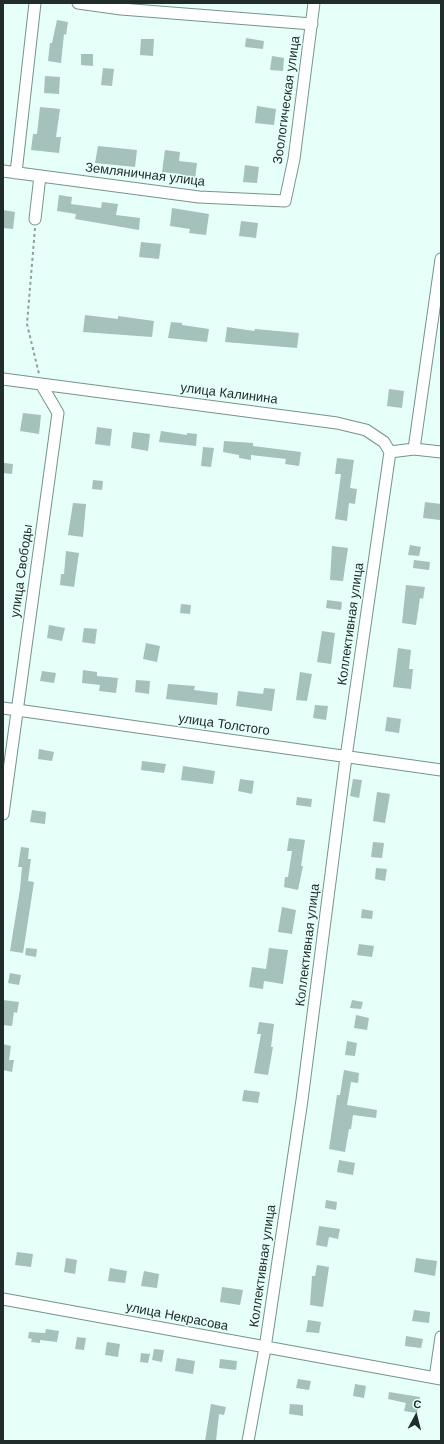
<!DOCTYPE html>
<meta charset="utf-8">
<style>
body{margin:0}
#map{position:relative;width:444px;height:1444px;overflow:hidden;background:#e6fff9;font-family:Helvetica,sans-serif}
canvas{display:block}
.frame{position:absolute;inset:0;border:4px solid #212d2a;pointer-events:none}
.north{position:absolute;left:396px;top:1396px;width:40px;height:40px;-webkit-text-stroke:3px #e6fff9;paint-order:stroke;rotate:7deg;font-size:11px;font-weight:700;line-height:16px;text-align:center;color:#212d2a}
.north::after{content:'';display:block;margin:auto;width:14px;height:18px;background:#212d2a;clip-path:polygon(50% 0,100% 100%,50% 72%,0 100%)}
</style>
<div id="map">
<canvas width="444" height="1444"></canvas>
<div class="frame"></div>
<div class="north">С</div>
</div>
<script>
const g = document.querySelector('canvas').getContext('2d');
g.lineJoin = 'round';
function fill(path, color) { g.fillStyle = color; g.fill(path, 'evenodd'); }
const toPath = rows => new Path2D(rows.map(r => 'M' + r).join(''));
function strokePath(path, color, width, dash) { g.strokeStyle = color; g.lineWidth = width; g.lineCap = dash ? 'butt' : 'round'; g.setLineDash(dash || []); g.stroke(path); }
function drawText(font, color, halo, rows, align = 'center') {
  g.font = font + ' Helvetica,sans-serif'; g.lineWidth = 3; g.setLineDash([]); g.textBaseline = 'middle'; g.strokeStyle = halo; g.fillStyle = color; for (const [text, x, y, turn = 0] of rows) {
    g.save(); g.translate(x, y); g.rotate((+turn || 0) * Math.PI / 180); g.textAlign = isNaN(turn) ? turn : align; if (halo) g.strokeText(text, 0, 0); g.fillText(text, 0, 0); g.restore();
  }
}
fill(toPath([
 [57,20,68,22,66,35,64,34,61,63,48,61,50,43,52,43],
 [246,38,264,41,263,49,245,47],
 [141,39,154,39,153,56,140,55],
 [81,54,93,54,93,66,81,65],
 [272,56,284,58,283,71,270,70],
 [103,68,114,69,112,86,101,85],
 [45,76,60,77,59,94,44,93],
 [257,106,276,109,274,125,255,123],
 [40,107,60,109,56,137,61,137,59,153,31,150,33,134,37,134],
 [98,146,137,150,135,167,95,163],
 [165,150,180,152,179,161,197,163,195,179,180,177,181,174,162,172],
 [245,165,259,167,257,183,243,182],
 [59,195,72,197,71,204,101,208,102,202,118,204,116,215,140,218,139,230,75,219,76,214,57,211],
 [172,208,209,214,206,235,189,233,190,229,170,226],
 [3,210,15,212,13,229,3,228],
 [241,221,258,223,256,238,239,236],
 [141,242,161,244,159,259,139,257],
 [85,315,118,319,118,316,154,321,152,337,83,332],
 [171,322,182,323,182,325,209,329,207,342,168,338],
 [227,327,254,331,255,329,299,333,297,348,225,342],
 [389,389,404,391,402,408,387,406],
 [23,413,41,415,39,434,20,431],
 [97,427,112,429,110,446,95,444],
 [161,431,187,435,187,433,197,434,196,446,159,442],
 [133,432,150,434,148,451,131,448],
 [224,441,253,443,253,446,301,452,299,466,285,464,286,459,251,455,251,460,239,458,239,455,223,452],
 [203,447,214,448,211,467,201,466],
 [337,458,354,460,350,488,357,489,355,504,349,503,347,521,335,519,341,474,335,474],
 [4,463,13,464,12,474,3,473],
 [93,480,103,481,102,490,92,489],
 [425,502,441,504,440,520,423,518],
 [73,503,86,504,83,537,68,535],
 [410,545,421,547,419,556,408,555],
 [332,546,348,548,343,581,330,580],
 [66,551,79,553,74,587,60,585,61,574,64,574],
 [414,560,430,562,429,570,413,568],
 [406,585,425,587,423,599,420,598,416,625,402,623],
 [327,600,342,602,341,610,326,608],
 [181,604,191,605,190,614,180,613],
 [49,625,65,628,62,641,47,638],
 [84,628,97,629,95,644,82,642],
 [322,631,335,633,331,664,317,662],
 [146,643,160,646,157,662,143,659],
 [398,648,411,650,409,669,413,669,411,689,393,687],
 [83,670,97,672,97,676,118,678,116,693,99,691,100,685,82,683],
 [42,671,56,673,54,683,40,681],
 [300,672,312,674,307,701,296,700],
 [136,680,150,681,149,694,135,692],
 [168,684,195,686,194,690,218,693,217,705,166,699],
 [264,688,275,689,272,711,236,706,238,691,263,694],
 [315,705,328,706,326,720,313,718],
 [387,717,401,719,399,733,385,731],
 [39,749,54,752,52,761,38,759],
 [142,761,166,764,164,773,141,770],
 [183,766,215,771,213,784,181,780],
 [240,779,254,781,252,794,238,791],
 [353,779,362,780,359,798,350,796],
 [377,792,390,794,385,823,373,821],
 [297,797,312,799,311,807,296,805],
 [32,810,46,812,45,824,30,822],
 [289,838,305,840,301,866,303,866,298,890,284,887,285,877,288,877,292,851,287,851],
 [373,842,384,843,382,858,371,857],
 [21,847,29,848,28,859,31,859,28,881,34,882,23,953,10,951,20,889,22,867,18,867],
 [376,868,387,869,385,881,375,879],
 [282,907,296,910,292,934,278,932],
 [362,909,373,911,372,919,361,918],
 [359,944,374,946,372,957,357,955],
 [26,948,37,949,36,957,25,955],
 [269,948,288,950,283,984,264,981,263,989,249,987,252,967,266,969],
 [10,973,21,975,19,985,8,983],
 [3,1000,19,1002,17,1013,14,1012,12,1026,3,1025],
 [352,1000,363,1002,361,1009,350,1008],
 [356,1015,369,1018,367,1030,354,1028],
 [259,1022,274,1024,271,1047,273,1047,268,1075,254,1073,261,1034,257,1034],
 [347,1041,357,1043,355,1056,345,1055],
 [3,1044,11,1046,9,1060,14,1060,12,1072,3,1070],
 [344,1070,359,1073,358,1083,351,1082,347,1105,377,1110,376,1118,353,1115,351,1129,349,1129,345,1152,329,1149,337,1095,340,1095],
 [244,1090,260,1092,258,1103,242,1101],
 [339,1160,355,1163,353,1175,337,1172],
 [326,1200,337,1202,336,1210,325,1208],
 [319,1226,340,1229,338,1239,329,1237,327,1247,316,1245],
 [17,1252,33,1254,31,1267,15,1265],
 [66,1258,77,1260,75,1274,64,1272],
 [416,1258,437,1261,435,1276,414,1272],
 [317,1265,329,1267,323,1307,310,1305,312,1276,315,1276],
 [110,1268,127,1271,125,1283,108,1281],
 [144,1271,159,1274,157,1288,141,1286],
 [222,1287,243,1290,240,1305,220,1302],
 [414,1310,430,1312,429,1323,412,1321],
 [308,1320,321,1322,319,1333,306,1332],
 [46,1329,59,1331,57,1342,40,1340,40,1343,31,1342,32,1339,28,1338,29,1332,45,1333],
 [406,1336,423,1339,421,1348,405,1346],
 [77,1337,86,1338,84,1350,75,1349],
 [107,1342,120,1344,118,1357,105,1355],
 [154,1349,164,1350,162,1362,152,1360],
 [141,1353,150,1354,148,1363,140,1362],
 [177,1358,195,1361,193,1374,175,1371],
 [220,1359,237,1361,236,1370,219,1368],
 [298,1379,311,1381,309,1390,296,1388],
 [355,1384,366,1386,364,1398,353,1396],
 [389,1392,420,1397,417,1413,404,1411,406,1403,388,1399],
 [211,1404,226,1407,224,1415,219,1414,216,1441,205,1441],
 [290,1404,303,1405,303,1416,289,1414]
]), '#a4c1bb');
const minor = toPath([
 [78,3,121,9,312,24],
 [3,171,199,197,285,201,294,159,314,3],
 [16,173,35,3],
 [35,219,40,176],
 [3,379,337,423,366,430,384,442,390,452,414,449,441,452],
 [414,449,441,259],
 [3,708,441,770],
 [3,814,58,413,41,384],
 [3,1299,441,1379],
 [435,1378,441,1337],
 [248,1441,265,1348,302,1100,346,757,390,452]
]);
strokePath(minor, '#77938d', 13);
strokePath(toPath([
 [35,228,27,324,39,374]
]), '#8da09b', 2, [3, 3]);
strokePath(minor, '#fff', 11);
drawText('13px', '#212d2a', '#e6fff9', [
 ["Зоологическая улица",287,100,-82],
 ["Земляничная улица",145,175,7],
 ["улица Калинина",229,394,7],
 ["улица Свободы",22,571,-82],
 ["Коллективная улица",351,624,-82],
 ["улица Толстого",224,725,8],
 ["Коллективная улица",308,945,-83],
 ["Коллективная улица",263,1266,-82],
 ["улица Некрасова",177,1317,11]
]);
</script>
